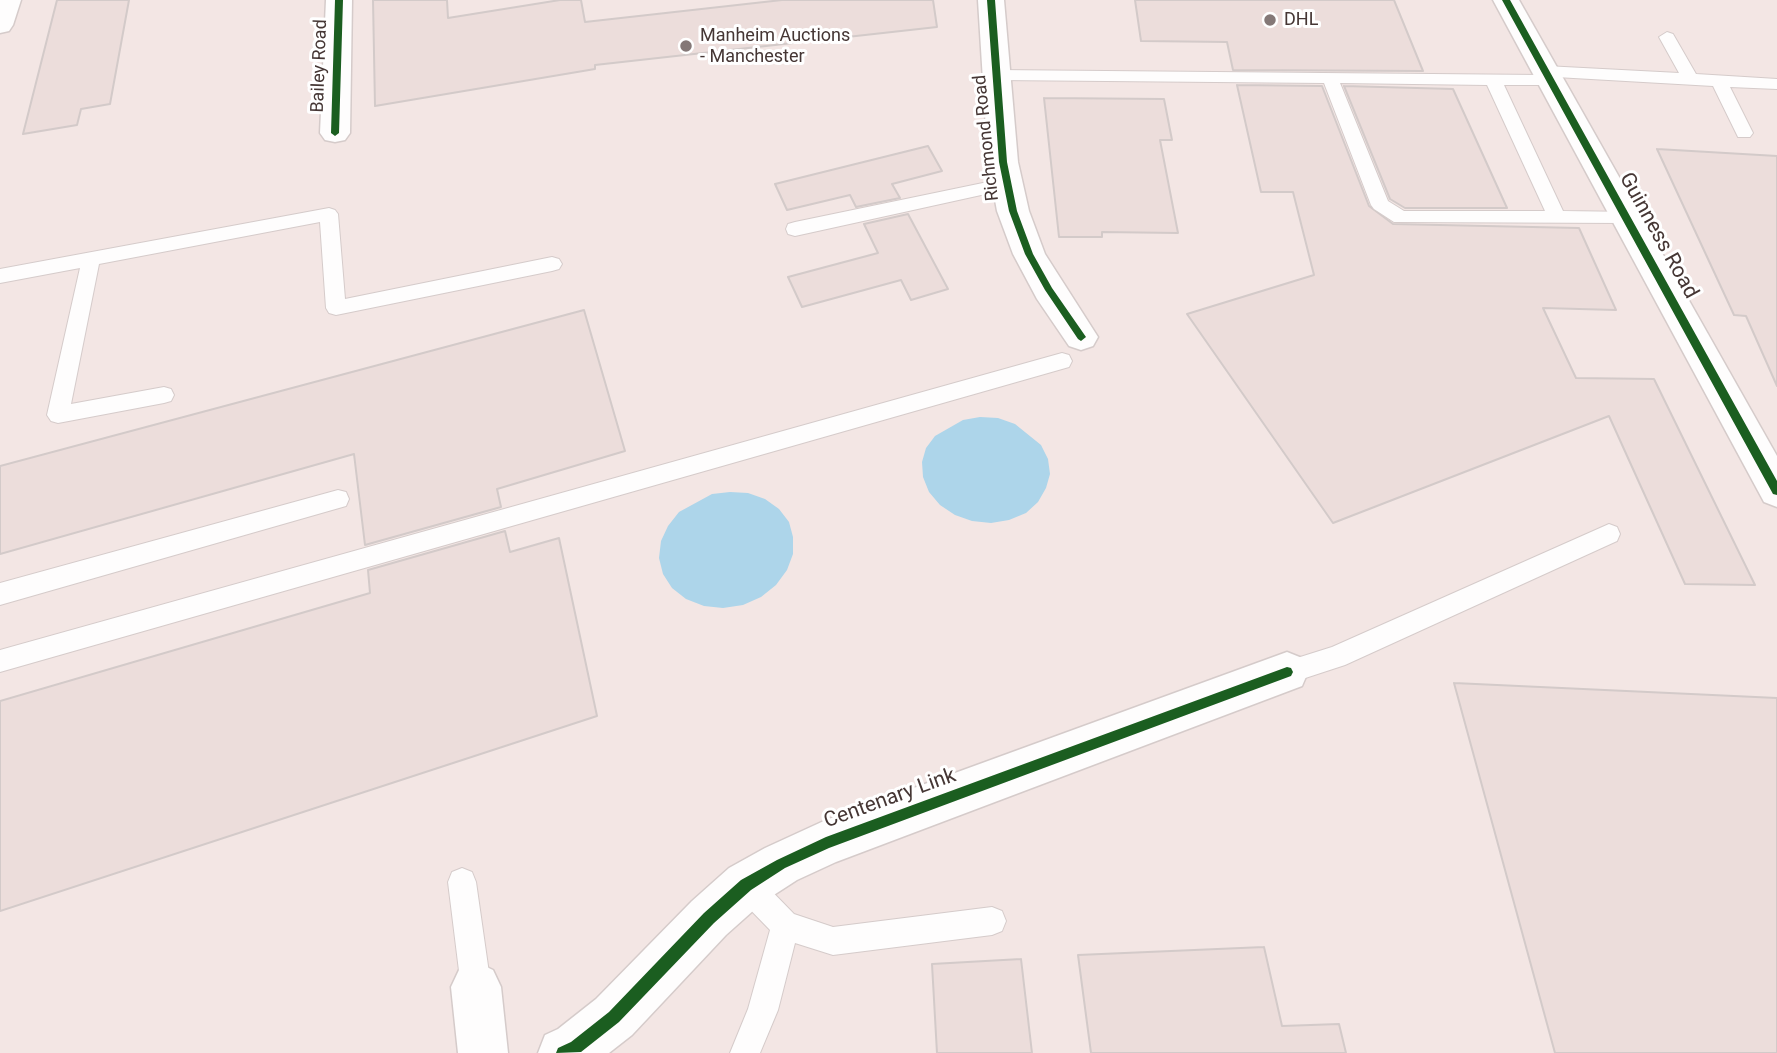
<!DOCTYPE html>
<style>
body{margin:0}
canvas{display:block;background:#f9f4f4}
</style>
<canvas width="1777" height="1053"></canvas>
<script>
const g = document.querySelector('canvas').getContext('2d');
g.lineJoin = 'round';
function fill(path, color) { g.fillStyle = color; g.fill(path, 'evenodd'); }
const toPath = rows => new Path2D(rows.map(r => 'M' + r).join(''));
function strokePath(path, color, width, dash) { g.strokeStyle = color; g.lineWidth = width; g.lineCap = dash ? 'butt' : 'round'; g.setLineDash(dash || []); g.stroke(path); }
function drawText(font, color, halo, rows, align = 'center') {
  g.font = font + ' Roboto,sans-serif'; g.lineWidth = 6; g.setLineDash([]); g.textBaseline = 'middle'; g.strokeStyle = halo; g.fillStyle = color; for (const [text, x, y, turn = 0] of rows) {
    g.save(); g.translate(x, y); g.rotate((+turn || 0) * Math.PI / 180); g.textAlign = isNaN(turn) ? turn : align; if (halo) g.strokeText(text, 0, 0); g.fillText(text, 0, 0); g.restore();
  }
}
fill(toPath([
 [0,0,1777,0,1777,1053,0,1053]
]), '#f3e6e4');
fill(toPath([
 [980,417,998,418,1015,424,1041,445,1048,459,1050,474,1046,488,1038,502,1026,513,1009,520,991,523,972,521,955,515,940,505,929,492,923,477,922,462,926,448,935,436,963,420],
 [730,492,748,493,765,499,779,509,789,522,793,537,793,554,787,570,776,585,761,597,743,605,723,608,704,606,686,599,672,588,663,574,659,558,661,541,668,526,679,512,712,494]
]), '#add5ea');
const building = toPath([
 [57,0,129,0,110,104,81,109,77,125,23,134,57,0],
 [373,0,447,0,448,18,560,0,581,0,585,22,782,0,933,0,937,27,595,65,595,69,375,106,373,0],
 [1135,0,1394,0,1423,71,1233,70,1227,42,1141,41,1135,0],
 [1237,85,1322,86,1369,206,1393,224,1579,228,1616,310,1543,308,1576,378,1654,379,1755,585,1685,584,1609,416,1333,523,1187,314,1314,275,1293,192,1261,192,1237,85],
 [1344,86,1453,89,1507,208,1405,208,1390,199,1344,86],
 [1044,98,1164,99,1172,140,1160,140,1178,233,1102,232,1102,237,1059,237,1044,98],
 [928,146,942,171,892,184,900,198,856,207,850,195,787,210,775,184,928,146],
 [1657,149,1777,156,1777,386,1746,316,1734,315,1657,149],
 [908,214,948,289,911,300,901,280,802,307,788,277,878,253,864,224,908,214],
 [584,310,625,451,497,489,501,507,365,545,354,454,0,554,0,466,584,310],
 [505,531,510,552,559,538,597,716,0,911,0,701,370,593,368,570,505,531],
 [1454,683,1777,698,1777,1053,1555,1053,1454,683],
 [1264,947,1282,1026,1339,1024,1346,1053,1091,1053,1078,955,1264,947],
 [1021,959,1032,1053,937,1053,932,964,1021,959]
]);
fill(building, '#ecdddb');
strokePath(building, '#d3cac9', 2);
const service = toPath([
 [1667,32,1673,34,1696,74,1777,79,1777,89,1730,87,1753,133,1750,137,1738,137,1713,86,1556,77,1558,80,1556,84,1550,85,1504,85,1563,211,1633,212,1635,217,1633,222,1626,223,1394,222,1374,209,1371,205,1324,83,997,80,989,75,997,70,1540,75,1537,71,1545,66,1679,73,1659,37,1667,32],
 [1340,83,1487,85,1545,211,1404,211,1388,201,1340,83],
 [1007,178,1013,180,1016,184,1013,188,795,236,788,234,786,229,788,224,795,222,1007,178],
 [329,208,335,210,338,214,345,299,552,257,559,259,562,264,559,269,552,271,336,315,329,313,326,308,320,222,99,264,71,404,164,387,171,389,174,395,171,401,164,403,58,423,51,421,47,415,80,268,0,283,0,269,329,208],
 [1062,353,1069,355,1072,361,1069,367,0,672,0,650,1062,353],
 [338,490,346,492,349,499,346,506,0,605,0,583,338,490],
 [1609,524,1617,527,1620,534,1617,541,1345,665,1287,684,1278,680,1275,672,1278,664,1332,647,1609,524],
 [462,868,472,872,476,882,491,987,486,997,476,1002,466,997,461,987,448,882,452,872,462,868],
 [746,871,756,875,794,914,833,927,992,907,1002,911,1006,921,1002,931,992,935,833,955,795,943,778,1010,760,1053,730,1053,748,1009,770,930,736,895,732,885,736,875,746,871]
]);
const minor = toPath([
 [0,0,21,0,13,25,9,31,0,33,0,0],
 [326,0,352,0,350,133,345,140,335,142,325,140,320,133,326,0],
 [978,0,1004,0,1018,162,1029,211,1045,254,1098,337,1093,346,1081,350,1069,346,1037,299,1013,254,997,211,988,162,978,0],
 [1287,652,1302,658,1308,672,1302,686,836,862,797,880,763,902,726,935,632,1035,609,1053,538,1053,545,1035,558,1029,596,999,692,901,729,868,765,848,826,820,1287,652],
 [476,962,493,970,501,987,508,1053,458,1053,451,987,459,970,476,962]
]);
const tertiary = toPath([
 [1493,0,1519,0,1777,456,1777,507,1764,502,1493,0]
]);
strokePath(service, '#d5cbca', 2);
strokePath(minor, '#d5cbca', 3);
strokePath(tertiary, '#d5cbca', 3);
fill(service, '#fefdfd');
fill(minor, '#fefdfd');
fill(tertiary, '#fefdfd');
fill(toPath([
 [335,0,343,0,339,133,335,136,331,133,335,0],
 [987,0,995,0,1007,162,1017,211,1033,254,1052,288,1086,337,1081,341,1078,339,1045,290,1025,254,1009,211,999,162,987,0],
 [1502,0,1510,0,1777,481,1777,495,1773,494,1502,0],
 [1287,667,1291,668,1293,672,1291,676,829,848,785,868,751,890,714,923,619,1022,581,1052,556,1053,558,1048,571,1042,609,1012,704,913,741,880,777,860,826,837,1287,667]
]), '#1b5e20');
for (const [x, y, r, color] of [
 [1270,20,7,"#847877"],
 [686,46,7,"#847877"]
]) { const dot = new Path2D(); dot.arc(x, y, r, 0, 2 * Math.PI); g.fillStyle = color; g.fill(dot); strokePath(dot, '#fff', 2.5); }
drawText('18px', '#453634', '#fff', [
 ["DHL",1284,20],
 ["Manheim Auctions",700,36],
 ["- Manchester",700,57]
], 'left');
drawText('18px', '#453634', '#fff', [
 ["Bailey Road",320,66,-88],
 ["Richmond Road",987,138,-96]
]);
drawText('21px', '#453634', '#fff', [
 ["Guinness Road",1658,236,61],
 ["Centenary Link",890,799,-20]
]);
</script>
